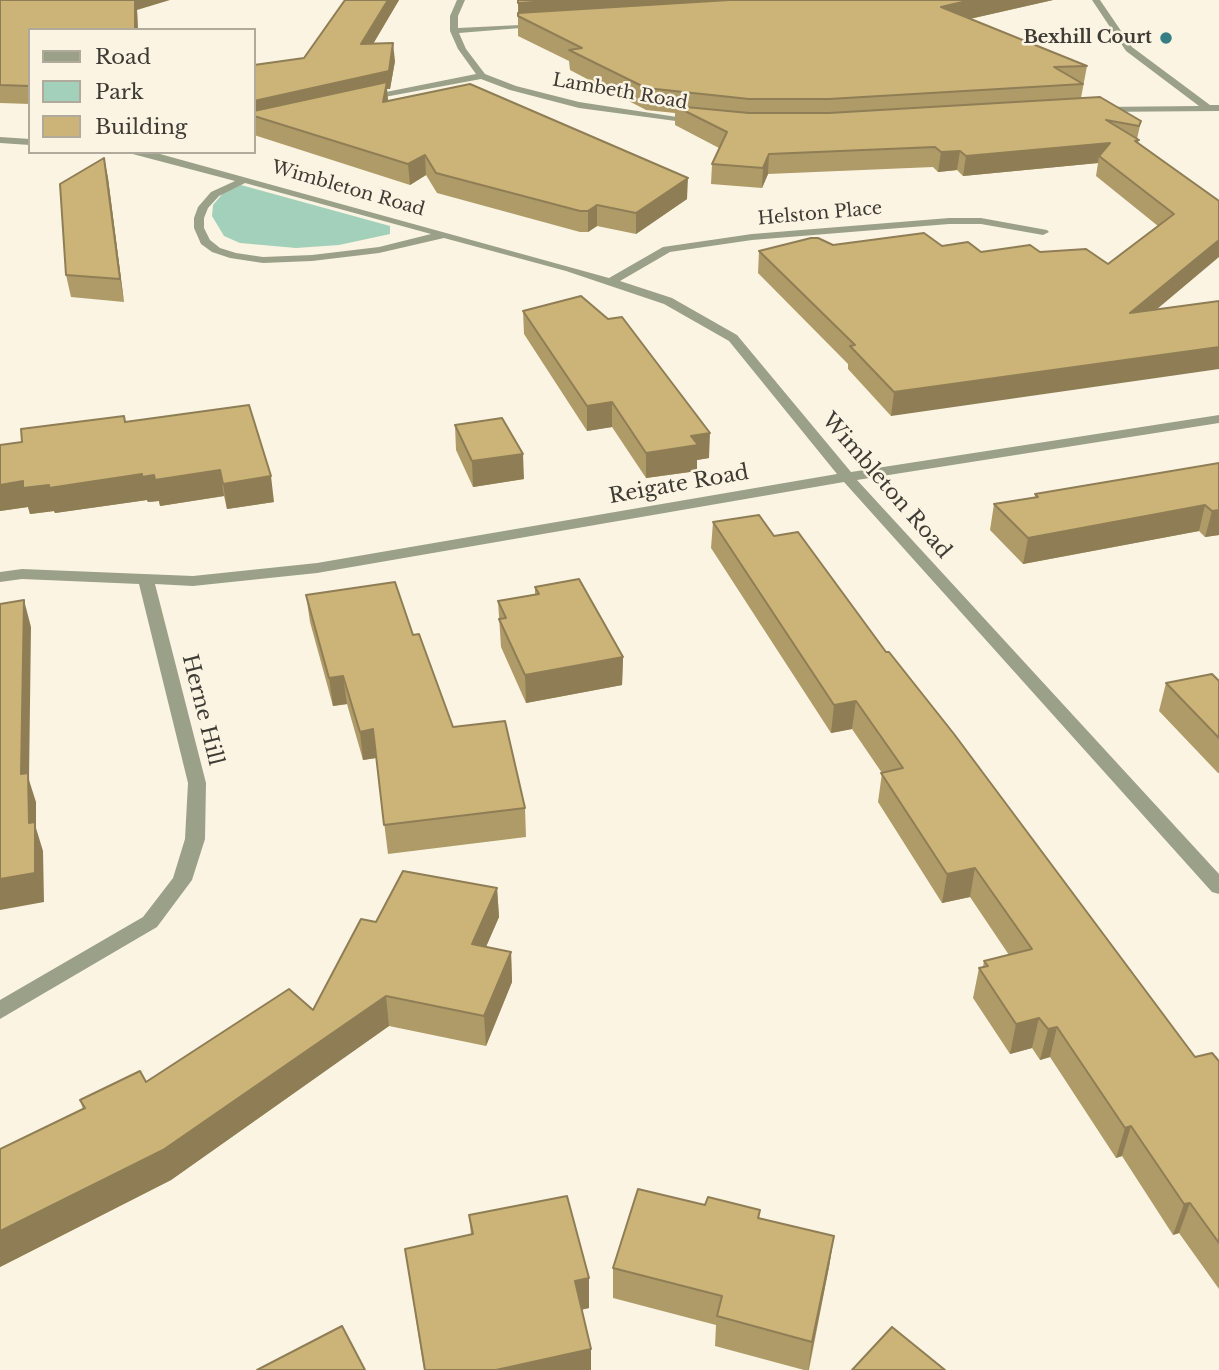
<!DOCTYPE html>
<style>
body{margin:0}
#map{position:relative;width:1219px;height:1370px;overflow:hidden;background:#fcf4e2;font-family:"Libre Baskerville",serif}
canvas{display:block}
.legend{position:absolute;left:28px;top:28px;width:228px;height:126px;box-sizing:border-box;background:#fcf4e2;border:2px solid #b0aa9d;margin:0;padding:9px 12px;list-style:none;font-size:21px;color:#3e3b35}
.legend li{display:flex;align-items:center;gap:14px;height:35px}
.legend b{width:35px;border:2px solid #b0aa9d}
</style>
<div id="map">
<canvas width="1219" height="1370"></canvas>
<ul class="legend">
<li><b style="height:9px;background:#9ba188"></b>Road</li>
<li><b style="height:19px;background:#a2d0ba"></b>Park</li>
<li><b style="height:19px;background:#ccb479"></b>Building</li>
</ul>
</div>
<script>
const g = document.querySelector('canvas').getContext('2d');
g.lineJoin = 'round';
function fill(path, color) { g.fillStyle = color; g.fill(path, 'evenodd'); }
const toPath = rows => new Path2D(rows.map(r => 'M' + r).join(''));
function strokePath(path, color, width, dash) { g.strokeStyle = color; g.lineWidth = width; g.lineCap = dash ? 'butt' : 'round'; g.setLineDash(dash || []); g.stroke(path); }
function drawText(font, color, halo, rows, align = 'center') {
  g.font = font + ' "Libre Baskerville",serif'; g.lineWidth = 5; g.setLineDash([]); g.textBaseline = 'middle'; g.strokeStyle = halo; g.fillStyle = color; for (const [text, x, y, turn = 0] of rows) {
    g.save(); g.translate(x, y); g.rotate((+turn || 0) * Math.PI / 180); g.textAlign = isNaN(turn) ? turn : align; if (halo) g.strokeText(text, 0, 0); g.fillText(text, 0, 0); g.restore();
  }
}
fill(toPath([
 [241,185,390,226,390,234,339,245,296,248,240,243,224,236,212,216,213,205,224,192]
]), '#a2d0ba');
fill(toPath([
 [457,0,465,0,458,16,458,28,541,24,545,26,459,33,466,49,485,74,516,86,579,102,703,121,698,124,579,108,510,90,481,79,363,101,361,99,366,96,476,74,458,49,450,31,450,16,457,0],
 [1092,0,1100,0,1132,47,1210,105,1219,105,1219,111,1094,112,1092,110,1097,107,1199,106,1126,51,1092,0],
 [0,137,30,139,30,145,0,143,0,137],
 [125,152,160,154,609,278,663,247,752,234,949,218,981,218,1047,230,1049,232,1043,235,981,224,949,224,752,240,670,252,620,281,672,298,737,335,851,472,1219,415,1219,423,857,480,1219,874,1219,894,1212,892,844,482,317,573,193,586,155,584,206,783,205,839,192,880,157,927,0,1019,0,1000,143,917,173,878,185,839,188,783,139,584,22,579,0,582,0,572,22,569,193,576,317,563,837,474,729,341,664,304,566,271,444,238,379,253,312,261,263,263,230,258,212,252,201,244,194,228,194,218,198,207,211,192,235,181,125,152],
 [245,183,431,234,379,247,312,255,263,257,236,253,220,248,210,240,204,228,204,218,208,208,219,196,245,183]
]), '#9ba188');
fill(toPath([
 [0,0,137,10,138,30,30,30,30,104,0,103],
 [345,0,399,0,373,44,395,61,390,89,387,89,388,101,687,199,636,234,597,226,588,232,580,232,437,193,426,175,410,185,254,135,254,65,304,58],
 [518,0,1053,0,970,19,1087,66,1081,98,1141,121,1137,139,1139,143,1219,201,891,416,848,369,848,364,758,273,759,251,833,245,942,246,981,252,1040,252,1108,264,1158,226,1096,176,1098,163,963,176,957,170,938,172,933,167,768,174,762,188,711,184,712,164,719,148,675,125,675,113,646,110,570,70,569,61,518,36],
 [104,158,108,178,124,302,71,297,66,275],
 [523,311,709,458,697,460,697,471,646,478,612,427,587,431,524,334],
 [126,422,274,502,227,509,224,496,160,506,159,501,148,502,147,500,55,513,54,511,30,514,28,507,0,511,0,445,22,442],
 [455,425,524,479,473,487,456,450],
 [1219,463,1219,535,1205,537,1199,531,1023,564,990,530,994,504,1035,497,1035,494],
 [713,522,774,536,886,652,1195,1057,1219,1061,1219,1289,1179,1233,1173,1235,1122,1156,1116,1158,1050,1057,1040,1060,1032,1048,1010,1054,973,998,979,968,983,967,984,961,1009,955,970,897,942,903,878,802,882,773,852,729,831,733,711,548],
 [535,587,623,657,622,685,526,703,501,647,498,601,535,595],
 [306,595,413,635,453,727,525,808,526,837,388,854,376,758,363,760,347,704,333,706,310,622],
 [1219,681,1219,773,1218,773,1159,711,1166,683],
 [497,888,499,917,486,947,511,952,512,982,486,1046,389,1026,171,1180,0,1267,0,1149,83,1109,80,1100,146,1082,313,1010],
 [705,1205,760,1210,759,1218,834,1236,829,1267,809,1370,804,1370,715,1346,716,1325,613,1298,613,1268],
 [469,1215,589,1278,589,1308,581,1310,591,1349,591,1370,424,1370,405,1249,471,1235]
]), '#af9b68');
fill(toPath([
 [135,0,170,0,137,10,138,30,135,30],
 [388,0,399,0,363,61,361,44],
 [567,0,826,0,519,17,518,3],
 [971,0,1053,0,938,26,941,7],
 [393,43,395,61,390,89,387,89,388,101,385,121,254,116,254,101],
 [1110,143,1099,156,1098,163,963,176,966,156],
 [960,151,957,170,938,172,941,152],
 [769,154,768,174,762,188,763,168],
 [425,155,426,175,410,185,408,164],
 [104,158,108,178,124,302,120,279],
 [688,178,687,199,636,234,636,213],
 [597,205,597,226,588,232,588,211],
 [1219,240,1219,257,1125,336,1130,313],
 [1219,347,1219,369,891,416,894,392],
 [612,402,612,427,587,431,587,406],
 [710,433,709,458,697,460,697,471,646,478,646,453,691,436],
 [523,454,524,479,473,487,472,461],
 [220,470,224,496,160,506,159,501,148,502,147,500,55,513,54,511,30,514,28,507,0,511,0,485,23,481,142,474,154,475],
 [271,476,274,502,227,509,223,484],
 [1205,505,1199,531,1023,564,1028,538],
 [1219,510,1219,535,1205,537,1212,511],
 [24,600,31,627,29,780,36,802,36,828,43,851,44,902,0,910,0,879,21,774],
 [623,657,622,685,526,703,525,675],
 [343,676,347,704,333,706,329,678],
 [856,701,852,729,831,733,834,705],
 [373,729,376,758,363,760,360,732],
 [975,868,970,897,942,903,947,874],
 [497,888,499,917,474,974,472,944],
 [511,952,512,982,486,1046,484,1016],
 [386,996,389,1026,171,1180,0,1267,0,1231],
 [1039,1018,1032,1048,1010,1054,1016,1024],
 [1057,1027,1050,1057,1040,1060,1048,1029],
 [1131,1126,1122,1156,1116,1158,1125,1128],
 [1190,1203,1179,1233,1173,1235,1184,1204],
 [834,1236,829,1267,808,1370,812,1342],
 [589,1278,589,1308,575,1311,575,1281],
 [591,1349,591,1370,496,1370]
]), '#8f7e55');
const building = toPath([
 [0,0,135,0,135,30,30,30,30,86,0,85,0,0],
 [345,0,388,0,361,44,393,43,389,71,254,101,254,65,304,58,345,0],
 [518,0,567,0,518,3,518,0],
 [729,0,971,0,941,7,1087,66,1054,67,1083,84,829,99,749,99,646,88,569,50,582,48,518,16,518,13,729,0],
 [387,82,383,102,470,84,688,178,636,213,597,205,588,211,580,211,436,173,425,155,408,164,254,116,254,111,387,82],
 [1100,97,1141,121,1139,126,1106,120,1139,140,1135,141,1219,201,1219,240,1130,313,1219,301,1219,347,894,392,850,346,855,345,759,251,811,238,818,238,833,245,924,233,942,246,968,242,981,252,1030,245,1040,252,1086,249,1108,264,1174,214,1099,156,1110,143,966,156,960,151,941,152,935,147,769,154,763,168,712,164,727,132,675,106,749,113,829,113,1100,97],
 [104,158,120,279,66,275,60,184,104,158],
 [581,296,608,319,622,317,710,433,691,436,698,445,646,453,612,402,587,406,523,311,581,296],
 [249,405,271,476,223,484,220,470,155,480,154,475,142,477,142,474,49,488,49,485,23,488,23,481,0,485,0,445,22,442,21,429,124,416,125,422,249,405],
 [502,418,523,454,472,461,455,425,502,418],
 [1219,463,1219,510,1212,511,1205,505,1028,538,994,504,1038,497,1035,494,1219,463],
 [759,515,774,536,798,532,886,652,889,652,954,734,1195,1057,1212,1053,1219,1061,1219,1243,1190,1203,1184,1204,1131,1126,1125,1128,1057,1027,1048,1029,1039,1018,1016,1024,979,968,988,966,984,961,1032,949,975,868,947,874,881,773,903,768,856,701,834,705,713,522,759,515],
 [579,579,623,657,525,675,499,619,506,618,498,601,539,594,535,587,579,579],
 [395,582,413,635,419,634,453,727,505,721,525,808,384,825,373,729,360,732,343,676,329,678,306,595,395,582],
 [24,600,21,774,28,773,29,823,35,822,35,873,0,879,0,604,24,600],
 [1212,674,1219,681,1219,738,1166,683,1212,674],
 [403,871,497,888,472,944,511,952,484,1016,386,996,163,1150,0,1231,0,1149,85,1108,80,1100,140,1071,146,1082,289,989,313,1010,361,919,376,922,403,871],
 [638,1189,705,1205,708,1197,760,1210,758,1218,834,1236,812,1342,717,1316,722,1296,613,1268,638,1189],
 [567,1196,589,1278,575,1281,591,1349,496,1370,425,1370,405,1249,473,1234,469,1215,567,1196],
 [342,1326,365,1370,257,1370,342,1326],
 [892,1327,945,1370,852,1370,892,1327]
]);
fill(building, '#ccb479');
strokePath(building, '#8f7e55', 2);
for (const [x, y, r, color] of [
 [1166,38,7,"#367e85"]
]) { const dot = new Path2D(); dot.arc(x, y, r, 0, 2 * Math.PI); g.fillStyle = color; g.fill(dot); strokePath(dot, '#fcf4e2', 2.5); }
drawText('bold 18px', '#3e3b35', '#fcf4e2', [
 ["Bexhill Court",1152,38]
], 'right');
drawText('18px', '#3e3b35', '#fcf4e2', [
 ["Lambeth Road",620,92,10],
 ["Wimbleton Road",348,189,16],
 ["Helston Place",820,214,-5]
]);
drawText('21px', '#3e3b35', '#fcf4e2', [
 ["Reigate Road",679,485,-10],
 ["Wimbleton Road",886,486,49],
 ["Herne Hill",202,710,76]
]);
</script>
